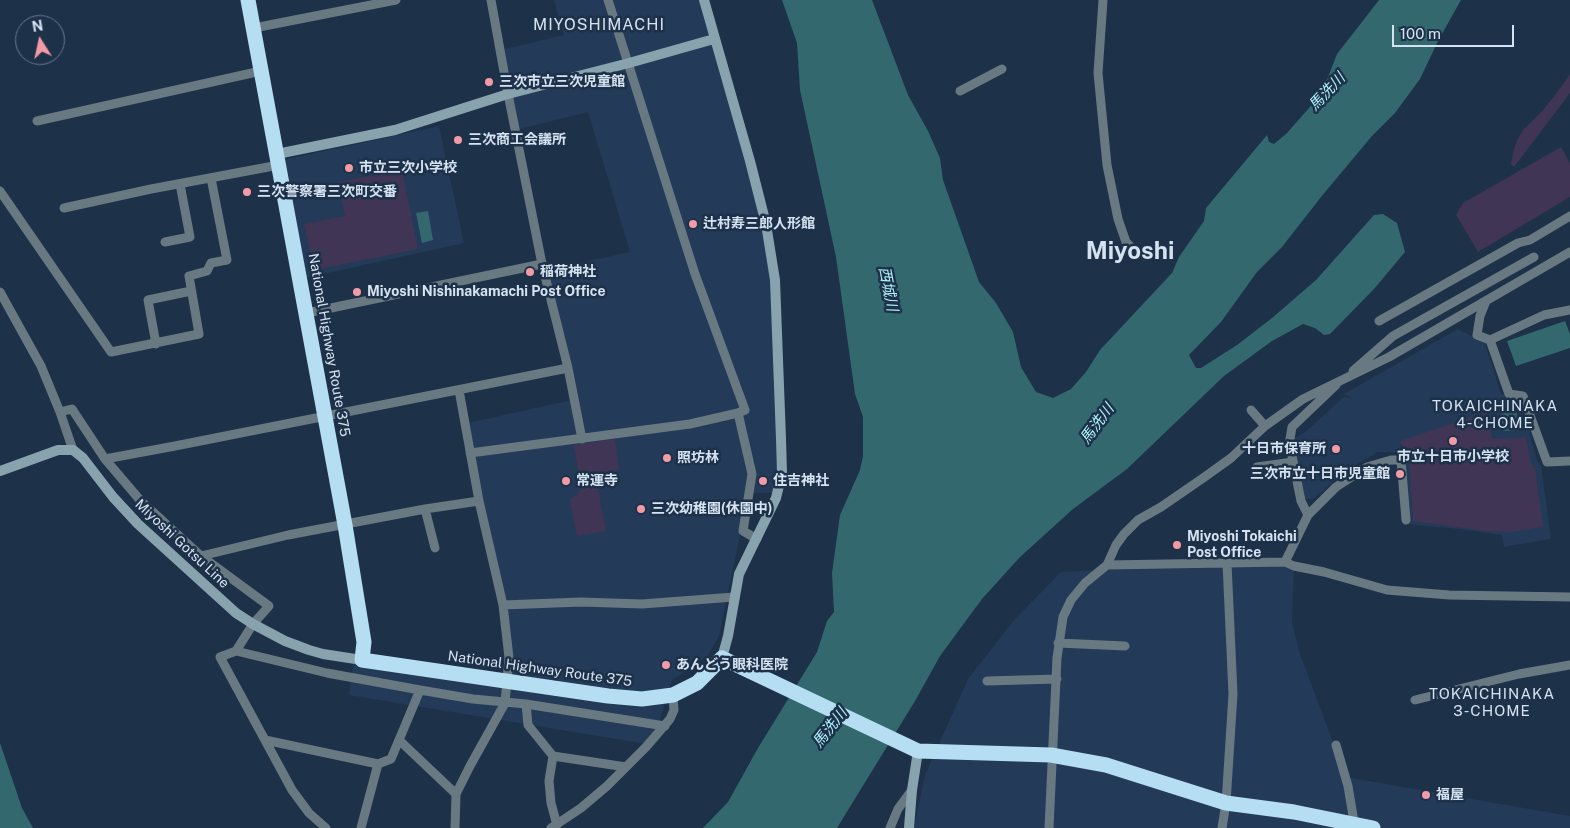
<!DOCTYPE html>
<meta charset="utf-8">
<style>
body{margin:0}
#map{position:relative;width:1570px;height:828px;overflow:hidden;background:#1d3149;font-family:"Public Sans",sans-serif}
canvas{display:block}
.north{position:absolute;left:15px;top:15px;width:50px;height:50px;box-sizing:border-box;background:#1d3149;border:1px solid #67788c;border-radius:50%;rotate:350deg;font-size:14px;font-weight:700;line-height:20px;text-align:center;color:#d5e2f1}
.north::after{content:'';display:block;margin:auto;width:18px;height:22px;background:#f39aa7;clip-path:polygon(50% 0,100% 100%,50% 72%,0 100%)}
.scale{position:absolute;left:1392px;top:25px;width:122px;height:22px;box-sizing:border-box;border:2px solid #d5e2f1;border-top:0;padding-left:6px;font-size:15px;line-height:18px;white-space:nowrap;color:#d5e2f1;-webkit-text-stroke:4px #1d3149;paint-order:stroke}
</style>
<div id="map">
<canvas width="1570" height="828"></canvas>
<div class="north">N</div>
<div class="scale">100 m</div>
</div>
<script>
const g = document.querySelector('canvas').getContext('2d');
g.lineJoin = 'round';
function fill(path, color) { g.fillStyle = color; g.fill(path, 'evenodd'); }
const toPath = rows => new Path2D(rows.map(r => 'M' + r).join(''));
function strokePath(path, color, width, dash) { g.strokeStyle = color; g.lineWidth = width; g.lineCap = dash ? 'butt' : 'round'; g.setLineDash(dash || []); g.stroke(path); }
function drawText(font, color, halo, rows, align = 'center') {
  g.font = font + ' "Public Sans","Noto Sans JP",sans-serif'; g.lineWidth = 5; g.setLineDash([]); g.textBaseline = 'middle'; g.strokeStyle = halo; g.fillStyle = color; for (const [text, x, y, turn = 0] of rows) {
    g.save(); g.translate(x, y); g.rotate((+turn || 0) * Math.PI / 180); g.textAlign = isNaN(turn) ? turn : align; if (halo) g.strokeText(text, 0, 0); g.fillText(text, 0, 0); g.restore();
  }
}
fill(toPath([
 [554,0,704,0,771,239,779,493,749,493,719,636,707,657,672,680,652,745,349,695,354,658,508,681,505,631,463,424,572,400,544,271,630,252,588,112,515,130,501,50,564,35],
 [439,126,464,243,305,278,283,160],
 [1458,329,1485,343,1501,394,1515,393,1529,430,1537,461,1541,466,1551,539,1504,547,1502,535,1459,529,1406,524,1400,452,1378,452,1347,470,1313,499,1304,499,1295,446,1295,438,1305,432,1344,397,1354,399,1344,394],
 [1267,561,1294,566,1292,621,1299,651,1346,777,1570,816,1570,828,914,828,925,775,968,679,1015,619,1061,572]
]), '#233b58');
fill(toPath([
 [1570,74,1570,93,1514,167,1511,164,1513,153,1517,140,1523,130,1544,109,1564,83],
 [1561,147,1570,163,1570,197,1478,252,1456,215,1463,203],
 [402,170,418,249,314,270,304,224,345,216,338,182],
 [1487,412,1492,439,1526,437,1531,463,1535,468,1543,527,1511,532,1485,531,1413,521,1409,456,1400,441],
 [615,439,619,470,595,473,606,531,577,536,570,500,581,490,574,445]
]), '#403555');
fill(toPath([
 [782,0,872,0,908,95,928,131,940,158,943,180,979,282,996,303,1013,332,1021,367,1036,392,1053,398,1071,389,1086,372,1100,350,1172,273,1179,257,1204,221,1206,208,1267,135,1269,142,1274,144,1287,133,1309,108,1325,85,1337,54,1379,0,1461,0,1438,41,1420,79,1395,113,1372,136,1321,197,1282,247,1257,272,1221,322,1189,355,1196,368,1201,368,1237,345,1272,318,1316,280,1374,215,1383,214,1397,223,1405,252,1374,289,1330,334,1324,335,1315,328,1303,324,1272,341,1224,376,1127,469,1073,509,1020,557,982,599,940,656,915,701,837,828,703,828,728,802,758,748,817,652,827,621,834,612,832,573,840,515,860,470,863,456,863,417,855,394,836,257,800,90,797,43],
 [428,211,433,240,422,243,416,213],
 [1565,321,1570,334,1570,348,1516,366,1507,341],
 [1515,399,1518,430,1503,431,1500,400],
 [0,743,22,808,33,828,0,828]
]), '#33686e');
strokePath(toPath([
 [491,0,508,94,542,264,568,368,582,439],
 [1103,0,1098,73,1107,165,1118,219,1126,242,1130,246],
 [254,28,396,0],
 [960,91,1002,69],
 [37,121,261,71],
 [0,191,111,352,199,334,189,276,207,271,211,263,227,260,211,178],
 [64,208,151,189,279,165],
 [165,242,190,237,180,184],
 [0,292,41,366,60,412,73,450],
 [1486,301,1480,316,1477,335,1490,340,1509,394,1523,396,1547,462,1570,461],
 [307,313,542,264],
 [1379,321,1518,243,1530,240,1570,216],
 [1490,340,1544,315,1570,310],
 [156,344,148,300,191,291],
 [1353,371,1393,336,1534,257],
 [1251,410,1265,426],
 [60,412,72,409,105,459,140,500,201,556,269,606,253,624,236,651],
 [738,413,752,474,743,531,757,539],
 [470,453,690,424,738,413,745,410,695,274,608,0],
 [105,459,175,446,568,368],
 [1257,467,1293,462],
 [425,509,435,548],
 [1308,515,1301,501,1291,451,1290,439,1292,427,1336,385],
 [201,556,288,535,425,509,479,501],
 [1285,562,1308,515,1336,487,1367,467,1391,460,1401,460,1406,520],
 [1107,565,1116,545,1124,534,1138,520,1161,507,1206,476,1231,458,1265,426,1303,399,1389,357,1570,252],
 [503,605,581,602,642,604,734,597],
 [1058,643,1125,646],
 [987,681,1057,679],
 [1415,700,1519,674,1570,665],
 [526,704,528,725,553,756,626,767],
 [265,740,378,764,391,759,420,690],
 [399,740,456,794],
 [1336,745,1348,786,1355,828],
 [553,756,549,781,551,803,557,825],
 [326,828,309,813,292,790,220,657,236,651,327,673,420,690,473,699,526,704,665,726],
 [361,828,378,764],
 [455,828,456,794,470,766,505,703,509,658,503,605,479,501,459,390],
 [551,828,581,808,607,786,646,747,670,719,674,710,673,695],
 [890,828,898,809,912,790],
 [1049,828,1057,658,1063,617,1071,600,1085,583,1107,565,1285,562,1294,566,1324,572,1387,590,1449,595,1570,597],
 [1222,828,1226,803,1233,694,1227,563]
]), '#697981', 9);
strokePath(toPath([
 [704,0,750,161,766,224,775,280,781,439,782,473,776,498,739,574,728,636,722,658],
 [277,154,395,130,508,94,629,63,714,39],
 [0,471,58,450,73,450,83,458,113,497,138,524,236,613,253,624,285,641,309,650,323,654,362,660],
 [909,828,912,790,918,751]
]), '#88a2ae', 10);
strokePath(toPath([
 [248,0,345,525,364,642,362,660,608,696,642,699,673,695,697,683,722,658,918,751,1051,755,1106,765,1226,803,1294,812,1373,828]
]), '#b6def2', 15);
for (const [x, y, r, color] of [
 [489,82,5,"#f39aa7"],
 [458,140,5,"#f39aa7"],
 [349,168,5,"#f39aa7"],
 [247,192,5,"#f39aa7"],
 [693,224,5,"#f39aa7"],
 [530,272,5,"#f39aa7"],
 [357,292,5,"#f39aa7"],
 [1453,441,5,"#f39aa7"],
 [1336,449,5,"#f39aa7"],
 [667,458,5,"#f39aa7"],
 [1400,474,5,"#f39aa7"],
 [566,481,5,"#f39aa7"],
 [763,481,5,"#f39aa7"],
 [641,509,5,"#f39aa7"],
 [1177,545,5,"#f39aa7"],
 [666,665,5,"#f39aa7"],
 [1426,795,5,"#f39aa7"]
]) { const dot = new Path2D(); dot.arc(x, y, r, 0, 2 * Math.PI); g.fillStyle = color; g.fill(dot); strokePath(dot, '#1d3149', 2); }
drawText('bold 14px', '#d5e2f1', '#1d3149', [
 ["三次市立三次児童館",499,82],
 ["三次商工会議所",468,140],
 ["市立三次小学校",359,168],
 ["三次警察署三次町交番",257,192],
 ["辻村寿三郎人形館",703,224],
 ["稲荷神社",540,272],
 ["Miyoshi Nishinakamachi Post Office",367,292],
 ["十日市保育所",1326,449,"right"],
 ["市立十日市小学校",1453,457,"center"],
 ["照坊林",677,458],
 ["三次市立十日市児童館",1390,474,"right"],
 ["常運寺",576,481],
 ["住吉神社",773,481],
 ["三次幼稚園(休園中)",651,509],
 ["Miyoshi Tokaichi",1187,537],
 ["Post Office",1187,553],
 ["あんどう眼科医院",676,665],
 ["福屋",1436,795]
], 'left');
drawText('14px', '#d5e2f1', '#1d3149', [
 ["National Highway Route 375",329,345,80],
 ["Miyoshi Gotsu Line",182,544,43],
 ["National Highway Route 375",540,669,8]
]);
drawText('italic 15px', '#adf2fa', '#1d3149', [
 ["馬洗川",1327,92,-47],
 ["西城川",888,289,79],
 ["馬洗川",1097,424,-53],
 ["馬洗川",830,728,-52]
]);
g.letterSpacing = '1px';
drawText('15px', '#d5e2f1', '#1d3149', [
 ["TOKAICHINAKA",1495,406],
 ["4-CHOME",1495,423],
 ["TOKAICHINAKA",1492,694],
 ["3-CHOME",1492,711]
]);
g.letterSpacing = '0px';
g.letterSpacing = '1px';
drawText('16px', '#d5e2f1', '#1d3149', [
 ["MIYOSHIMACHI",599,25]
]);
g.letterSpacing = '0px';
drawText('bold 24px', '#d5e2f1', '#1d3149', [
 ["Miyoshi",1130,252]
]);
</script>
